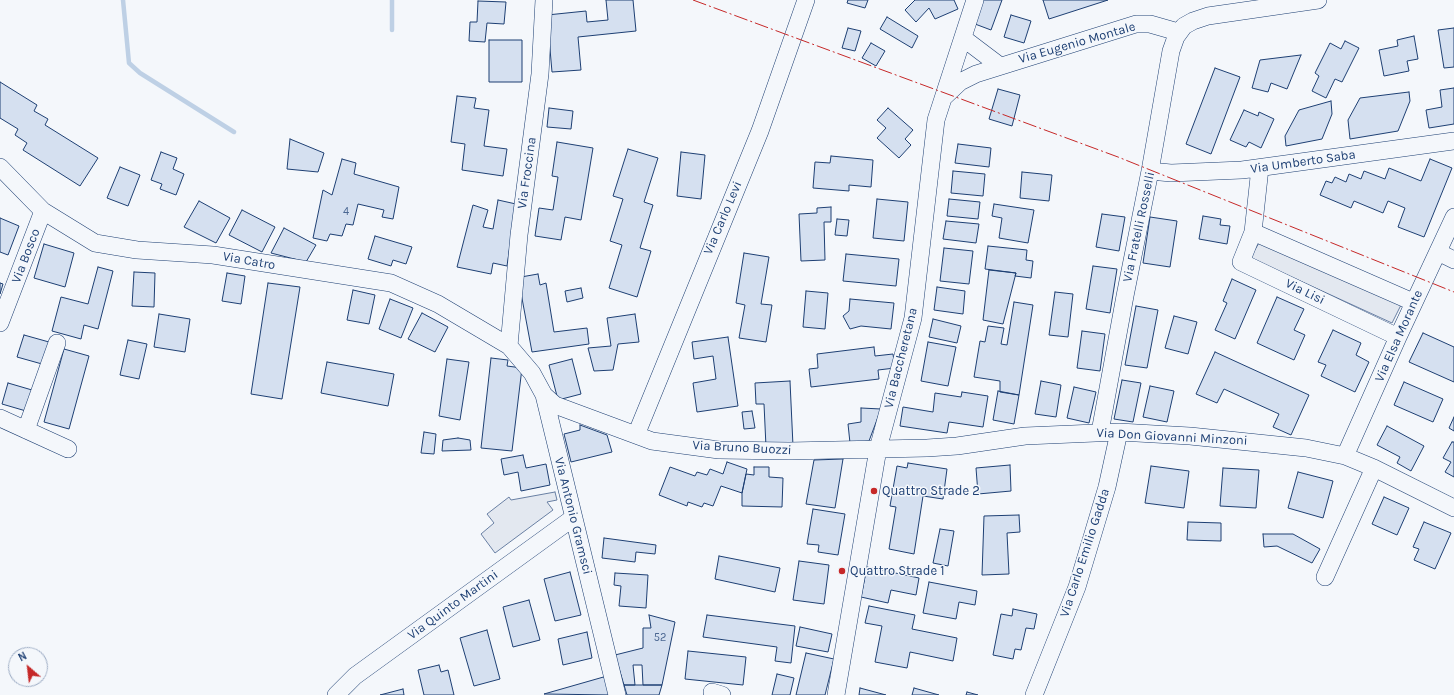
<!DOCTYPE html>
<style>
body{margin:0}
#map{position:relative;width:1454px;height:695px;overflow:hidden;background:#f4f7fb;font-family:Karla,sans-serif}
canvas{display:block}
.north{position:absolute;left:8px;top:647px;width:40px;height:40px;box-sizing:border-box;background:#f4f7fb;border:1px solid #9eadc5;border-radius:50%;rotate:332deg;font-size:11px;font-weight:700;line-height:16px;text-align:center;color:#1d3f73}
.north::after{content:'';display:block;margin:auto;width:14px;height:18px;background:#c62828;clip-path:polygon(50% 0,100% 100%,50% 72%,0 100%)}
</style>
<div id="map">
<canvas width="1454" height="695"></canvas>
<div class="north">N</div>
</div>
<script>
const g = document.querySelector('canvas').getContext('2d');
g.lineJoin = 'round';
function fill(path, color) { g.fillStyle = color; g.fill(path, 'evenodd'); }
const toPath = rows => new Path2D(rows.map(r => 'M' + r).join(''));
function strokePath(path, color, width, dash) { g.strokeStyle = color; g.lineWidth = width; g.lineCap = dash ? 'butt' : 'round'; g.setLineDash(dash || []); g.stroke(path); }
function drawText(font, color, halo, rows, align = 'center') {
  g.font = font + ' Karla,sans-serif'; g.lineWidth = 3; g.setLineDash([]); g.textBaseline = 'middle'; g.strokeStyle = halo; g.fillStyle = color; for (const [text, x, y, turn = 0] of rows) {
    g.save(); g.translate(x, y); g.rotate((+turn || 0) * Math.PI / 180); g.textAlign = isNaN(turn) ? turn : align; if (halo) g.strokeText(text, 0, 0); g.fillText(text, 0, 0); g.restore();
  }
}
const parking = toPath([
 [1259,243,1401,305,1392,323,1250,258,1259,243],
 [555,492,557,500,547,502,553,510,495,553,481,534,494,523,487,514,509,497,511,500,555,492]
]);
fill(parking, '#e3e8f0');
strokePath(parking, '#687fa3', 1);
strokePath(toPath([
 [123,0,129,63,140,73,234,132],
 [392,0,392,30]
]), '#bed0e5', 4.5);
const building = toPath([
 [606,0,633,0,636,31,578,37,581,70,552,72,547,15,586,11,587,22,608,20,606,0],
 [848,0,868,0,865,8,847,3,848,0],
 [915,0,954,0,958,9,935,19,929,8,916,22,905,10,915,0],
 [983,0,1002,0,991,30,975,24,983,0],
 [1043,0,1108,0,1049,19,1043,0],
 [478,1,506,2,504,24,487,23,485,42,469,41,470,22,477,22,478,1],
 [1011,15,1031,21,1024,43,1004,37,1011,15],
 [887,17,918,36,912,48,880,29,887,17],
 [848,28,861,31,855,51,842,48,848,28],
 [1454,28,1454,67,1444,68,1438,30,1454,28],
 [1414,36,1418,59,1407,61,1409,71,1384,76,1379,50,1398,46,1397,40,1414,36],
 [489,40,522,40,522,82,489,82,489,40],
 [1345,41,1359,48,1342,82,1335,79,1326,98,1312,91,1319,76,1315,73,1330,43,1341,49,1345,41],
 [871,43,885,51,876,66,862,58,871,43],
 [1301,55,1287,89,1271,83,1268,92,1252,88,1260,60,1301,55],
 [1215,68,1240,77,1211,154,1186,144,1215,68],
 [0,82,37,105,34,111,48,119,45,125,98,158,80,186,23,150,27,143,15,135,18,129,0,118,0,82],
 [1454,88,1454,124,1429,128,1426,110,1442,107,1440,90,1454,88],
 [998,89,1020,95,1012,126,989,119,998,89],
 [1409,92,1410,101,1398,131,1350,139,1348,120,1360,98,1409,92],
 [457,96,476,98,474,108,489,110,484,146,507,149,503,176,462,170,465,144,451,142,457,96],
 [1331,101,1332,114,1322,139,1286,146,1285,136,1299,110,1331,101],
 [549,108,573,111,571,129,547,127,549,108],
 [888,108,913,130,905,139,911,145,899,158,877,138,886,128,877,120,888,108],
 [1244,110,1258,116,1259,112,1274,119,1261,148,1249,142,1246,147,1230,140,1244,110],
 [290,139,324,153,318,172,287,169,290,139],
 [557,142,593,148,581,220,565,217,561,240,535,236,539,208,553,210,558,177,552,176,557,142],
 [958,144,991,148,989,167,955,163,958,144],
 [628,149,658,158,644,202,653,205,640,248,651,251,637,297,609,288,622,245,610,241,623,199,613,196,628,149],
 [161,152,177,158,173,169,184,174,176,195,160,189,162,184,151,180,161,152],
 [681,152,705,155,701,199,677,196,681,152],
 [831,156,873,160,871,187,849,185,849,191,813,188,815,162,830,163,831,156],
 [342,159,356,163,354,174,399,187,393,219,382,217,384,210,358,204,353,225,346,224,342,236,330,234,327,241,313,238,323,190,332,195,342,159],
 [1430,159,1452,168,1424,237,1398,227,1405,208,1388,201,1383,213,1354,201,1351,208,1320,195,1326,181,1332,183,1335,177,1346,182,1349,174,1361,179,1364,171,1385,179,1389,168,1421,181,1430,159],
 [120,167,140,175,128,206,107,198,120,167],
 [953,171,985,174,983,196,951,193,953,171],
 [1022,172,1052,175,1049,201,1020,198,1022,172],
 [877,199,908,202,904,241,873,238,877,199],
 [949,199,980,202,978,219,947,216,949,199],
 [498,200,516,204,507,266,493,263,491,274,457,267,473,205,488,210,483,227,493,229,498,200],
 [199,201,230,218,216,243,184,227,199,201],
 [994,204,1034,210,1028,243,999,238,1002,218,992,216,994,204],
 [831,207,831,222,824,222,825,260,801,261,799,214,817,213,817,208,831,207],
 [242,210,275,227,262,252,229,235,242,210],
 [1102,214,1125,217,1119,251,1096,247,1102,214],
 [1203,216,1221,219,1220,225,1230,226,1227,244,1199,239,1203,216],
 [1150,217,1177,221,1170,267,1143,263,1150,217],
 [0,218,19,226,8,255,0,252,0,218],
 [837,219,849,220,847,236,835,235,837,219],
 [946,221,979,224,976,243,943,239,946,221],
 [284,228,316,245,306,262,271,253,284,228],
 [375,236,412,247,406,264,393,260,391,266,368,259,375,236],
 [44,244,74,253,65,287,34,278,44,244],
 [988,246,1027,250,1026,260,1033,261,1031,278,1015,276,1016,273,985,269,988,246],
 [944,248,973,251,969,284,940,281,944,248],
 [744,253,769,257,761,304,772,305,766,342,739,338,745,305,736,303,744,253],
 [846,254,899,259,896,286,843,281,846,254],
 [1093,266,1117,269,1110,313,1086,309,1093,266],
 [98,267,113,271,98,329,84,325,81,339,52,331,61,297,88,304,98,267],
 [989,270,1016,273,1003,324,983,320,989,270],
 [134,272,155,273,154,307,132,306,134,272],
 [227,273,245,276,241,304,222,301,227,273],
 [538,274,540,285,546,283,554,332,587,328,589,344,532,352,521,293,521,277,538,274],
 [1232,279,1256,290,1235,339,1215,330,1227,303,1223,301,1232,279],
 [0,283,3,284,0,294,0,283],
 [268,283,300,287,282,399,251,394,268,283],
 [937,287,965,291,963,314,934,310,937,287],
 [581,288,583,298,567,302,565,291,581,288],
 [353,290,375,295,369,324,347,320,353,290],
 [806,291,828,293,825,329,803,327,806,291],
 [1055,292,1073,294,1068,337,1049,335,1055,292],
 [1277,297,1304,309,1294,330,1305,335,1294,360,1257,343,1277,297],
 [390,299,413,308,401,338,379,329,390,299],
 [850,299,894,303,891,329,861,326,850,329,843,316,849,311,850,299],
 [1014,302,1033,305,1019,395,1000,392,1000,381,974,377,980,341,985,342,988,326,1004,328,1001,344,1007,345,1014,302],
 [1136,306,1158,310,1147,368,1125,365,1136,306],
 [422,313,448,327,435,352,408,339,422,313],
 [159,314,190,319,185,352,154,347,159,314],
 [635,314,639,342,618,344,613,370,594,371,588,348,611,346,607,318,635,314],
 [1174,316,1197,322,1188,354,1165,348,1174,316],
 [933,319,961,326,957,343,929,337,933,319],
 [1333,330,1361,343,1356,355,1369,362,1355,392,1321,376,1326,365,1318,362,1333,330],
 [1082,331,1105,334,1100,371,1077,368,1082,331],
 [1423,333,1454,347,1454,382,1409,362,1423,333],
 [24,335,49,342,42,364,17,357,24,335],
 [728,337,738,406,697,412,693,383,716,379,713,356,694,359,692,342,728,337],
 [128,340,147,344,139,379,120,375,128,340],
 [928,342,956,347,948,386,921,381,928,342],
 [874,347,875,356,893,354,895,368,878,370,879,379,811,387,809,369,818,368,817,354,874,347],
 [64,349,89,356,69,429,44,422,64,349],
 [1215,352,1309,395,1291,435,1273,427,1279,414,1224,389,1217,403,1196,394,1215,352],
 [491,358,508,360,507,366,522,368,512,451,481,448,491,358],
 [447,359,469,362,460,420,439,416,447,359],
 [572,359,581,394,558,400,549,365,572,359],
 [327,362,394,374,388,406,321,393,327,362],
 [1122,380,1141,383,1133,422,1114,419,1122,380],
 [790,381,793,446,766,447,764,404,756,404,755,383,790,381],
 [1041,381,1061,385,1056,417,1035,414,1041,381],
 [1404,382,1443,399,1433,422,1394,405,1404,382],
 [8,383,32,390,26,411,2,404,8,383],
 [1150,386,1174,391,1167,422,1143,417,1150,386],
 [1074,387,1096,392,1089,423,1067,418,1074,387],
 [998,391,1019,395,1014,424,993,420,998,391],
 [962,392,988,396,983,427,949,422,947,433,900,426,903,407,933,412,935,393,961,397,962,392],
 [861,408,881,409,869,441,850,443,848,424,861,422,861,408],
 [752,411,755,428,744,429,742,412,752,411],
 [1454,417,1454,431,1449,428,1454,417],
 [580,425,607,435,612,452,571,462,564,434,580,430,580,425],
 [1387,426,1424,446,1411,471,1397,463,1400,457,1377,445,1387,426],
 [424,432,436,434,434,454,421,453,424,432],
 [458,438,470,440,471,450,442,451,443,440,458,438],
 [1452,442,1454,442,1454,477,1445,472,1451,462,1443,458,1452,442],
 [523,455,526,468,546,464,550,485,521,491,518,472,504,475,501,459,523,455],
 [843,459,835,508,806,504,814,460,843,459],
 [727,462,747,469,742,493,721,486,713,506,704,503,702,507,688,502,687,506,659,495,670,467,695,476,697,472,707,475,710,469,723,474,727,462],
 [908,463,947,469,943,499,923,496,914,554,889,549,896,507,890,506,897,466,907,468,908,463],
 [1010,465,1011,491,978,494,976,468,1010,465],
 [1151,466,1189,471,1184,508,1145,503,1151,466],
 [754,467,769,467,769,477,783,478,782,507,742,506,742,493,746,474,754,475,754,467],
 [1223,468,1259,470,1256,508,1220,506,1223,468],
 [1298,472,1333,481,1323,518,1288,508,1298,472],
 [1384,497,1409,508,1397,535,1372,524,1384,497],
 [813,509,845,514,838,555,818,552,819,545,807,544,813,509],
 [1019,515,1020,532,1007,533,1009,574,982,575,984,516,1019,515],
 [1188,522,1221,523,1221,541,1187,540,1188,522],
 [1424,522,1451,533,1435,569,1414,560,1419,549,1413,547,1424,522],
 [940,529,954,531,948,566,933,563,940,529],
 [1263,534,1293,534,1320,549,1312,563,1277,546,1264,547,1263,534],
 [604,538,656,545,655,554,636,552,635,562,602,558,604,538],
 [719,556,780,568,775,592,715,579,719,556],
 [799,561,829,565,824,604,793,600,799,561],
 [867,567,919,578,916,595,891,590,888,603,861,597,867,567],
 [570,572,581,615,555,621,544,579,570,572],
 [615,573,648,575,646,608,619,606,621,586,614,585,615,573],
 [929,582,977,591,975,605,959,602,956,619,923,613,929,582],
 [529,600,540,640,513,647,503,607,529,600],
 [869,606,915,615,912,629,957,638,953,661,910,652,907,668,875,662,882,626,865,623,869,606],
 [1013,609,1037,614,1034,629,1026,628,1021,650,1015,649,1013,659,993,655,1001,614,1012,616,1013,609],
 [649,615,675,622,662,685,643,685,642,665,633,665,635,685,624,685,615,655,643,648,643,628,651,628,649,615],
 [707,615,795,626,791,663,775,661,777,647,703,637,707,615],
 [800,627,832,634,828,652,796,646,800,627],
 [487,630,500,679,474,686,460,638,487,630],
 [587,632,592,658,563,665,558,639,587,632],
 [688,651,746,657,743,685,685,679,688,651],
 [806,653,834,659,825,695,796,695,806,653],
 [439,665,441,672,448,670,454,695,424,695,418,670,439,665],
 [777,674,794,678,790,695,772,695,777,674],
 [607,676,612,695,544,694,607,676],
 [624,685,662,685,659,695,627,695,624,685],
 [860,688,886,695,859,695,860,688],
 [914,688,939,695,912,695,914,688],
 [403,689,404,695,380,695,403,689],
 [967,692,978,695,966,695,967,692]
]);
fill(building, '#d5e0f0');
strokePath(building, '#1d3f73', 1);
const minor = toPath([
 [963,38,1000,66],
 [943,98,960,82,976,74,1136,24,1150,24,1178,32],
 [0,167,43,211,95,243,137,250,213,255,391,283,438,304,509,346,532,373,544,395,617,695],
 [1260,168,1253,232,1241,262,1398,337],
 [1150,171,1171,173,1242,170,1454,141],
 [1253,232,1413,302],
 [1438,252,1454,260],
 [0,323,43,211],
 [509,346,519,235,540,74,544,0],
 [544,395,555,405,652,441,719,450,789,451,927,448,957,446,1025,436,1119,432,1190,436,1306,448,1345,456,1374,468,1454,508],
 [0,418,68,449],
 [26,430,57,343],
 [1100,432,1125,296,1150,171,1171,51,1176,37,1184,26,1193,21,1208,16,1318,0],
 [636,435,760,131,806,0],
 [1345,456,1398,337,1454,217],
 [1325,577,1374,468],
 [712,692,722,695],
 [336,695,355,676,573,518],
 [836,695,878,449,913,318,936,120,975,0],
 [1034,695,1077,587,1107,487,1119,432]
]);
strokePath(minor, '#1d3f73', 18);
strokePath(minor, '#f4f7fb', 17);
strokePath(toPath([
 [693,0,1118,157,1454,292]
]), '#c62828', 1, [14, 3, 2, 3]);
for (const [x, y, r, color] of [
 [874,491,4,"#c62828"],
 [842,571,4,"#c62828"]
]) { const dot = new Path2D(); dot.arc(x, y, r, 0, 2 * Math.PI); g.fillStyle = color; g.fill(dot); strokePath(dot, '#f4f7fb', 1.5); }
drawText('11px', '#4b6792', null, [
 ["4",346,212],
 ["52",660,638]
]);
drawText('13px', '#1d3f73', '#f4f7fb', [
 ["Via Eugenio Montale",1077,43,-16],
 ["Via Umberto Saba",1303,162,-8],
 ["Via Froccina",527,173,-82],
 ["Via Carlo Levi",723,218,-67],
 ["Via Fratelli Rosselli",1139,227,-78],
 ["Via Bosco",26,256,-69],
 ["Via Catro",249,261,10],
 ["Via Lisi",1305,292,26],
 ["Via Elsa Morante",1399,336,-66],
 ["Via Baccheretana",901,358,-76],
 ["Via Don Giovanni Minzoni",1172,437,3],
 ["Via Bruno Buozzi",742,448,3],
 ["Via Antonio Gramsci",573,516,76],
 ["Via Carlo Emilio Gadda",1085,553,-72],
 ["Via Quinto Martini",453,605,-36]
]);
drawText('13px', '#1d3f73', '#f4f7fb', [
 ["Quattro Strade 2",882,491],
 ["Quattro Strade 1",850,571]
], 'left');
</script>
